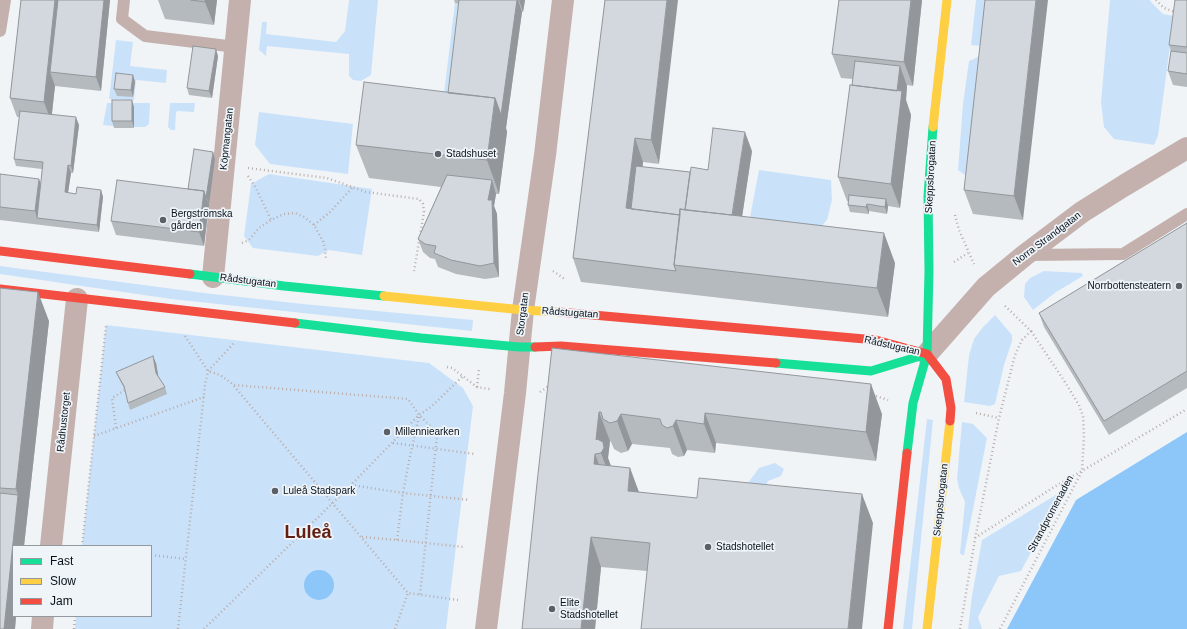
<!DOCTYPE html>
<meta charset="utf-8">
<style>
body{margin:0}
#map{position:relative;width:1187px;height:629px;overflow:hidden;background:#f1f4f7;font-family:Helvetica,sans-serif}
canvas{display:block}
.legend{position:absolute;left:12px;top:545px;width:140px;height:72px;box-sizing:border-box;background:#eff4f9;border:1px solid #93999f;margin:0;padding:5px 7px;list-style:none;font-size:12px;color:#081119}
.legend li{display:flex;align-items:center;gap:8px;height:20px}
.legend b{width:20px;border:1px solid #93999f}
</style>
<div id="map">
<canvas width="1187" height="629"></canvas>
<ul class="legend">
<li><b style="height:5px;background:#16e098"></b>Fast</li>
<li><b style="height:5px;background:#ffcf43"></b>Slow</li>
<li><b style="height:5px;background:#f24e42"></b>Jam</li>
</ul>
</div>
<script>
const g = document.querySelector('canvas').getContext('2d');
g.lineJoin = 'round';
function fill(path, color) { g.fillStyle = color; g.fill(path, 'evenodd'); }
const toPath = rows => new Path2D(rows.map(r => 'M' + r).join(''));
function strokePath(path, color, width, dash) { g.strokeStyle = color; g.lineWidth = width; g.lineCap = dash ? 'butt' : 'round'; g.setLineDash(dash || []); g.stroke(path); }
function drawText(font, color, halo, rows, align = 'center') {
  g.font = font + ' Helvetica,sans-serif'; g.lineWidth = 3.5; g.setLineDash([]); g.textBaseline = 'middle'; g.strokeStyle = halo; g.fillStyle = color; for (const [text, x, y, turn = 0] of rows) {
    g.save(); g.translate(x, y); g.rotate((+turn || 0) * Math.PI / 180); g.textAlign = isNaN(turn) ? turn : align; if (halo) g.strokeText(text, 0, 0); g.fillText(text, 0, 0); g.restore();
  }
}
fill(toPath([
 [349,0,378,0,371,75,361,81,353,80,349,76,349,54,267,46,266,56,259,50,262,22,267,22,266,34,336,42,345,31],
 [976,0,997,0,992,47,971,45],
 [1110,0,1150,0,1151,2,1163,14,1174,16,1158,136,1154,145,1114,139,1104,127,1101,102],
 [455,3,465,5,452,111,442,110],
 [116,40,133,42,130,66,167,70,166,83,136,80,134,100,109,99],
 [978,57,990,59,977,173,965,175,958,170,963,104,969,61],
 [107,103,150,103,149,124,145,127,134,127,134,107,114,126,103,125],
 [170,103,195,103,194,112,178,111,176,112,175,130,171,130,168,127],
 [259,112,353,124,348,174,270,164,255,145],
 [759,170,831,180,832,200,827,220,806,244,746,238],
 [269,174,372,189,362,255,329,250,318,256,253,248,244,236,251,184],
 [0,266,204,293,303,304,473,320,472,331,171,299,0,274],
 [1044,271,1082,273,1083,276,1056,292,1033,310,1024,297,1025,284,1030,278],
 [995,315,1012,335,1012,341,1004,365,995,404,990,406,964,402,969,355,974,339,983,327],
 [106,325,429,363,463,388,473,406,446,629,75,629,76,616,151,616,151,546,82,546],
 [927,419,933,420,912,629,903,629],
 [962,422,973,424,987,438,964,555,962,555,960,553,965,502,959,488,957,478],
 [775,463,784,469,781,476,768,481,765,488,751,490,748,483,759,468],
 [1059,493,1062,495,1021,571,999,576,978,617,982,629,968,629,972,596,982,540]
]), '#c9e2fa');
fill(toPath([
 [1187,432,1187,629,1007,629,1076,500],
 '304 585a15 15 0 1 1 30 0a15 15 0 1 1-30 0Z'
]), '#8dc6f8');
strokePath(toPath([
 [1156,0,1164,8,1175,12],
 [248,168,327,178,366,192,419,199,423,204,424,212,414,271],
 [248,176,256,188,271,220],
 [955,215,959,230,974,264],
 [314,225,330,212,352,188],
 [242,243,249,240,259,228,271,220,284,214,295,213,304,217,314,225,323,241,325,249,326,260],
 [954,262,968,253],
 [553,271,566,280],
 [185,336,208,371,220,375,234,385,408,399,419,415,435,431,437,436,420,595],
 [447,367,452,368,477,387,490,389],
 [234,386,408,593,458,600],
 [477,387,479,369],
 [540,392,549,386],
 [876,396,888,400],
 [976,413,999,418],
 [116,428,112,398,125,390],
 [94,436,204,397],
 [393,443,475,454],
 [351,485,403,493,470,500],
 [362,537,397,540,464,547],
 [975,538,1054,487,1082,471,1084,436,1083,416,1079,405,1063,379,1031,331],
 [397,540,403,493,409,461,419,416],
 [82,546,106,326],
 [151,555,186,559],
 [74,629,75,616],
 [178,629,205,385,208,371,235,342],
 [204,629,351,485,419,415,431,407,463,376],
 [395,629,408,593],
 [960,629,975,539,999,418,1015,355,1022,340,1031,331,1004,305],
 [1000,629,1082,471,1187,409]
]), '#b9adac', 2.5, [1, 3]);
strokePath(toPath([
 [124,0,122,19,145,36,236,47],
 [0,31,5,0],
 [1028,255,1123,254,1187,214]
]), '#c4b1ad', 12);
strokePath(toPath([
 [213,277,240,0],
 [927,354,986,287,1025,255,1082,212,1125,185,1187,148],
 [51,546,77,299],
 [42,629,43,616],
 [486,629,515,393,523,310,545,155,563,0]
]), '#c4b1ad', 22);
strokePath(toPath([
 [190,274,284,286,384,296],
 [295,323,421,338,519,347,535,347],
 [776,363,871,371,927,354],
 [907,453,913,403,927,354,929,271,928,196,933,127]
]), '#16e098', 9);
strokePath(toPath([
 [933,127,947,0],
 [384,296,523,310,559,312],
 [927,629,950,421]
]), '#ffcf43', 9);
strokePath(toPath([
 [0,251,190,274],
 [0,289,295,323],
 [559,312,876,340,927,354],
 [535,347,561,346,776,363],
 [927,354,946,379,951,408,950,421],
 [888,629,907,453]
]), '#f24e42', 9);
fill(toPath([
 [21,0,110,0,101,91,55,86,52,114,79,125,73,173,71,173,68,193,76,194,101,190,103,197,99,232,0,220,0,174,41,185,42,169,16,166,14,159,20,117,17,117,10,98],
 [158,0,217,0,214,25,165,19],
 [454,0,525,0,523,12,522,12,506,128,507,132,499,194,496,194,494,206,497,214,499,277,485,279,456,274,438,267,435,259,430,258,423,252,418,239,441,187,369,178,356,145,448,93,459,4,455,3],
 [605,0,659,164,643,162,643,167,690,172,708,170,752,151,742,216,895,263,888,317,581,282,573,258],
 [839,0,922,0,913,86,907,85,906,100,911,115,900,208,888,206,887,214,869,211,869,214,850,212,848,205,848,201,847,201,838,177,853,79,841,78,832,54],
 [985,0,1023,220,973,214,964,190],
 [1187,0,1187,87,1173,85,1168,71,1171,51,1169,45],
 [218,56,212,98,189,95,187,88],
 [133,75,135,82,133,97,117,96,114,89],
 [134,107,134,128,114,128,112,121],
 [213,152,215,159,204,246,116,235,111,221,188,189],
 [1187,223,1187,388,1109,435,1044,327,1039,313],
 [0,288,49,321,24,546,13,616,16,616,15,629,0,629],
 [552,348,882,414,876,461,716,443,715,453,687,450,684,456,678,457,672,454,670,448,632,444,628,451,621,453,614,449,611,442,610,441,608,458,611,466,630,468,639,492,873,523,647,571,601,567,595,629],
 [156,363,158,376,165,387,167,394,130,410,128,403,125,390,119,379,116,372]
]), '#b5babf');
fill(toPath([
 [55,0,64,0,50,72,55,86,51,121,44,102],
 [104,0,110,0,101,91,96,77],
 [205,0,217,0,214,25,205,2],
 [517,0,518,0,522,12,506,128,507,132,499,194,487,160,495,98],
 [519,0,525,0,523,12],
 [667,0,678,0,659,164,651,140],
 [911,0,922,0,913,86,904,62],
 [1036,0,1048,0,1023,220,1014,196],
 [216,49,218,56,212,98,209,91],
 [900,66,907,86,906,100,911,115,900,208,891,184,897,95],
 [133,75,135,82,133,97,131,90],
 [132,100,134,107,134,128,132,121],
 [76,117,79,125,73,173,71,166],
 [745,132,752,151,738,244,731,225],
 [635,138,643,162,636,219,626,208],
 [213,152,215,159,209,205,206,198],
 [68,165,71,173,67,199,65,192],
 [39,179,44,192,37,218,35,211],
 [492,180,496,194,494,206,497,214,499,277,494,263,488,200],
 [101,190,103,197,99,232,97,225],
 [204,191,209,205,204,246,199,232],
 [886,199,888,206,887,214,885,207],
 [867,204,869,211,869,214,866,207],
 [884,233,895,263,888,317,877,288],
 [38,292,49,321,24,546,13,546,13,616,16,616,15,629,4,629,18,495,16,489],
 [153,356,156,363,159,380,156,373],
 [871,384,882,414,876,461,866,432],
 [599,412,610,441,608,458,613,472,612,482,596,440],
 [705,413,716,443,715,453,704,424],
 [621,414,632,444,628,451,617,421],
 [676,420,687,450,684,456,673,426],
 [595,454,606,483,594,464],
 [630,468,641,498,628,491],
 [862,494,873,523,862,629,848,629],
 [591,537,601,567,595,629,581,629]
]), '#93979b');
const building = toPath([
 [21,0,55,0,44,102,10,98,21,0],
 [58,0,104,0,96,77,50,72,58,0],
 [191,0,205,0,205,2,191,0],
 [459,0,517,0,501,115,495,98,448,93,459,0],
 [605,0,667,0,651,140,635,138,626,208,680,215,674,265,676,271,573,258,605,0],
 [839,0,911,0,904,62,832,54,839,0],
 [985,0,1036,0,1014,196,964,190,985,0],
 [1175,0,1187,0,1187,47,1169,45,1175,0],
 [193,46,216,49,209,91,187,88,193,46],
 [1171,51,1187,53,1187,74,1168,71,1171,51],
 [855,61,900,66,897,91,852,85,855,61],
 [116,73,133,75,131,90,114,89,116,73],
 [364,82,495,98,487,160,356,145,364,82],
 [850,85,902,91,891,184,838,177,850,85],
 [112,100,132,100,132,121,112,121,112,100],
 [20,111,76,117,71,166,68,165,65,192,76,194,77,187,101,190,97,225,37,218,43,162,14,159,20,111],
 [713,128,745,132,732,215,685,210,691,167,708,170,713,128],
 [194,149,213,152,206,198,204,191,188,189,194,149],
 [636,166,690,172,685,210,680,209,680,215,631,209,636,166],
 [0,174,39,179,35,211,0,207,0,174],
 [447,175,492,180,488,200,492,200,494,263,480,266,451,260,434,253,436,246,425,244,418,239,447,175],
 [117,180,204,191,199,232,111,221,117,180],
 [849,195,886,199,885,207,867,204,866,207,848,205,849,195],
 [680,209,884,233,877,288,674,265,680,209],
 [1187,223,1187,371,1104,421,1039,313,1187,223],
 [0,288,38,292,16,489,0,488,0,288],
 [552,348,871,384,866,432,705,413,704,424,676,420,673,426,667,428,662,425,660,419,621,414,617,421,610,423,603,419,601,412,599,412,596,440,597,439,603,442,604,448,601,453,595,454,594,464,630,468,628,491,697,498,699,478,862,494,848,629,641,629,650,543,591,537,581,629,522,629,537,483,552,348],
 [153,356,156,373,165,387,128,403,124,386,116,372,153,356],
 [0,493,18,495,4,629,0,629,0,493]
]);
fill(building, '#d2d8de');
strokePath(building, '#93979b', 1);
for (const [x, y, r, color] of [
 [438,154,4,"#5a6067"],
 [163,220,4,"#5a6067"],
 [1179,286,4,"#5a6067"],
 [387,432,4,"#5a6067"],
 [275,491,4,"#5a6067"],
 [708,547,4,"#5a6067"],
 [552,609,4,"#5a6067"]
]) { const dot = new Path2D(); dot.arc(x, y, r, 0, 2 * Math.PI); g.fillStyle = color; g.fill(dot); strokePath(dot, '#eff4f9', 1.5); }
drawText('10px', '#081119', '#eff4f9', [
 ["Köpmangatan",227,139,-84],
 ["Skeppsbrogatan",931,177,-87],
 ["Norra Strandgatan",1047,239,-37],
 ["Rådstugatan",248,281,7],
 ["Rådstugatan",570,313,4],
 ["Storgatan",523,314,-83],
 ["Rådstugatan",892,346,13],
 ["Rådhustorget",64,422,-84],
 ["Skeppsbrogatan",941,500,-84],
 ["Strandpromenaden",1051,514,-62]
]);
drawText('10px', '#081119', '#eff4f9', [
 ["Stadshuset",446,154],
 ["Bergströmska",171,214],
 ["gården",171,226],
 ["Norrbottensteatern",1171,286,"right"],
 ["Millenniearken",395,432],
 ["Luleå Stadspark",283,491],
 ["Stadshotellet",716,547],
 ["Elite",560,603],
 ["Stadshotellet",560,615]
], 'left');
drawText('bold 18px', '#632012', '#eff4f9', [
 ["Luleå",308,533]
]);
</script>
